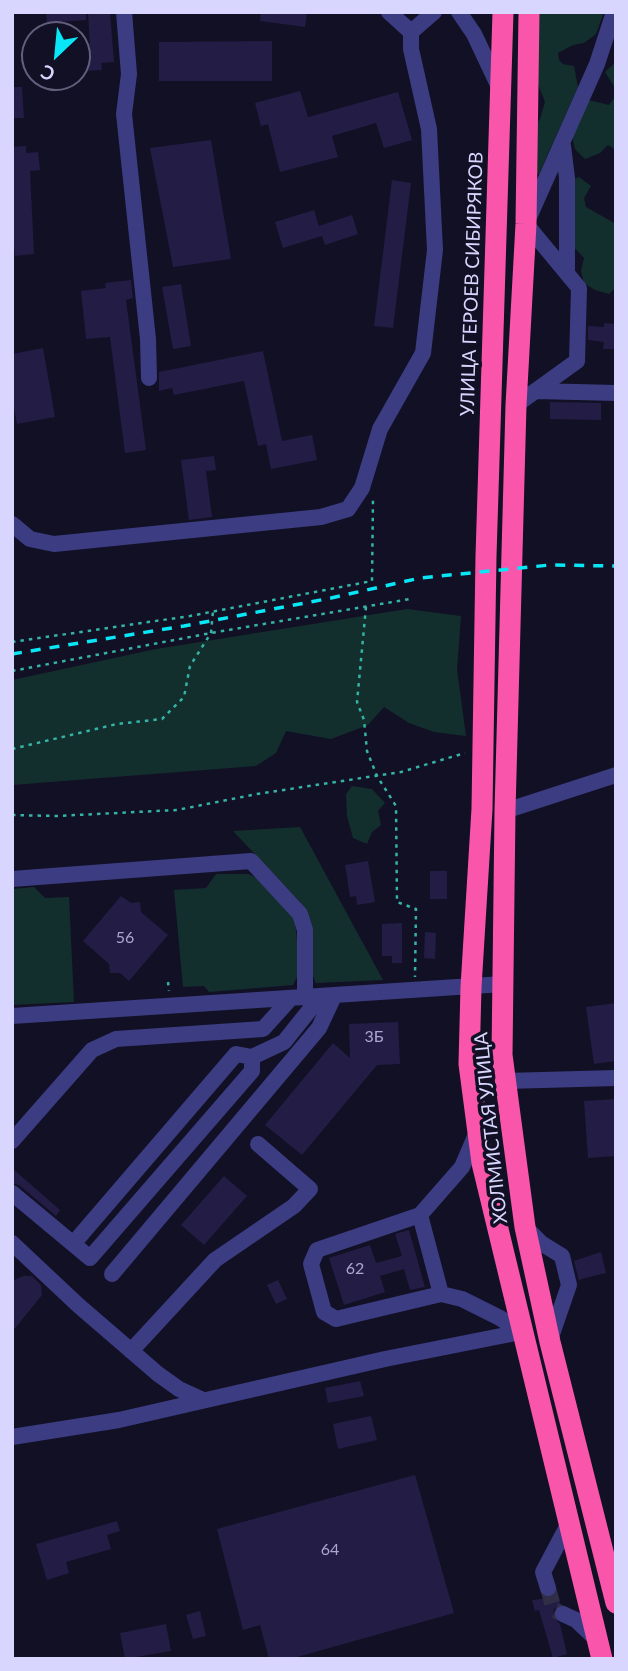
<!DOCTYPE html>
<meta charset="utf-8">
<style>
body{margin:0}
#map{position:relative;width:628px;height:1671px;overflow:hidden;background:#121025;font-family:Lato,sans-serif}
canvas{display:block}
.frame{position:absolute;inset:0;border:14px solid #d8d5fe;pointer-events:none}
.north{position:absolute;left:21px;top:21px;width:70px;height:70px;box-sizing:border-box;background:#121025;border:2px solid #615f7c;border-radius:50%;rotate:206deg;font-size:19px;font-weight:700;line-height:28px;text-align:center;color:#d8d5fe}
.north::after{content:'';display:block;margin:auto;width:24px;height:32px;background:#09e7f6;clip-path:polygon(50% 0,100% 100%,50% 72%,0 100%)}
</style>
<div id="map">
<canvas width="628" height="1671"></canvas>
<div class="frame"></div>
<div class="north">С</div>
</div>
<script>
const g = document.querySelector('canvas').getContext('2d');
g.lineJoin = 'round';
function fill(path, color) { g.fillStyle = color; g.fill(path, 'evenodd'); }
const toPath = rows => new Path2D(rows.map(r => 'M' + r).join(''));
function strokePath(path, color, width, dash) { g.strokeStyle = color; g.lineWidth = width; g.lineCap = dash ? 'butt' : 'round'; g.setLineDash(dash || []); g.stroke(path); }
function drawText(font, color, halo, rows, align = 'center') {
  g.font = font + ' Lato,sans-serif'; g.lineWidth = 7; g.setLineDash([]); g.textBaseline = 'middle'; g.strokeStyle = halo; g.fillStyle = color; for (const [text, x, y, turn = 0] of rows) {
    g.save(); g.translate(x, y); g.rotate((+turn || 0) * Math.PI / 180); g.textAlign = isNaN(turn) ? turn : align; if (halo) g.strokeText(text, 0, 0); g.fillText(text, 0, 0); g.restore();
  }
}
fill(toPath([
 [538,12,604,12,596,34,584,43,573,45,558,53,559,60,563,64,574,66,578,87,539,174,533,173,534,127,540,119,545,102,536,79],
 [616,62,616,150,608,145,600,153,585,159,575,149,571,132,579,125,581,115,588,100,609,105,614,98,615,88,605,72],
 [579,177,591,186,584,198,586,207,616,224,616,287,609,294,595,290,584,283,581,271,584,258,570,243,571,180],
 [407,609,461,616,457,670,466,736,434,732,409,723,384,707,368,725,331,739,286,731,276,753,256,766,12,785,12,680,156,649],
 [352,786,372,789,385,803,378,811,381,825,372,832,367,844,353,838,347,816,346,794],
 [300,827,383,980,316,983,313,976,301,903,233,831],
 [216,874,249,874,259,880,289,908,295,922,297,940,298,975,293,985,209,992,204,986,183,987,174,890,206,888],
 [34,887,45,898,69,897,74,1002,12,1005,12,889]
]), '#132f2d');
fill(toPath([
 [46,12,86,12,86,20,59,22,60,35,48,35],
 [88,12,110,12,114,62,101,63,102,70,85,71,84,48,90,48],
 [261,12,307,12,305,27,260,21],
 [272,41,272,81,159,81,159,42],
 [12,87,22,87,24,118,12,118],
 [300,91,308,117,398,92,412,140,384,148,376,123,332,136,338,157,280,172,268,124,261,126,255,103],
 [211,140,231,259,173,267,150,148],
 [26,146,26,153,38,152,40,170,30,171,34,254,15,256,12,226,12,147],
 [392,180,411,183,393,328,374,326],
 [314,210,319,226,352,215,358,234,325,245,322,236,283,248,275,222],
 [131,280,133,298,126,300,146,450,125,453,110,337,86,339,81,291,106,288,105,283],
 [181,284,191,346,173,349,162,287],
 [604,323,616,324,616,349,603,349,604,342,588,340,588,326,604,327],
 [43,348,55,417,17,424,12,398,12,354],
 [263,351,282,441,312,435,317,460,271,469,266,444,258,446,244,381,174,395,172,388,159,391,159,372],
 [550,402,601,403,601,420,550,419],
 [214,456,216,470,206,471,212,517,189,520,181,460],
 [368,861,375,902,357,905,356,896,350,897,345,865],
 [430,871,447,871,447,899,430,899],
 [121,896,131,903,140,902,141,912,168,935,129,981,120,973,110,973,109,964,83,941],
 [402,923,402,963,392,963,392,956,382,956,382,924],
 [425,932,436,933,435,959,424,958],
 [616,1003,616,1061,594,1064,586,1007],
 [398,1022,400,1064,377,1065,302,1155,265,1125,333,1043,350,1058,349,1024],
 [616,1099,616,1156,588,1158,584,1101],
 [12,1168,60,1210,56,1216,19,1185,12,1183],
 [224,1176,247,1196,204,1245,181,1225],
 [409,1230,425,1287,410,1290,404,1269,380,1276,385,1292,344,1305,329,1258,370,1245,376,1263,402,1256,395,1234],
 [601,1252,606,1273,581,1279,579,1281,574,1261],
 [23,1276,32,1276,41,1285,42,1295,12,1332,12,1281],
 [278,1280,287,1299,276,1304,267,1285],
 [360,1381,364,1396,328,1403,325,1388],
 [371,1416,377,1440,338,1449,333,1424],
 [415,1475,454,1613,290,1659,269,1659,260,1625,243,1630,217,1529],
 [117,1521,120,1531,107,1535,111,1549,66,1562,69,1573,47,1580,36,1544],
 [557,1594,560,1604,554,1609,553,1616,560,1624,567,1654,553,1658,539,1610,535,1611,532,1600,550,1598],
 [200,1611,206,1636,193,1639,186,1615],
 [166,1624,171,1651,125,1659,120,1633]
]), '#231c45');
strokePath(toPath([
 [548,1588,554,1610,563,1614]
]), '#302e46', 16, [16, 8]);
strokePath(toPath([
 [366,607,357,702,364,720,367,751,377,776,396,806,397,902,416,909,415,977],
 [12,642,190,616,372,581,373,498],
 [12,671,211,633,410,599],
 [12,749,117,724,162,719,184,697,190,666,211,633,213,611],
 [12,815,56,816,177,810,257,794,401,772,465,753],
 [168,982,169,991]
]), '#34b3a6', 2.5, [3.5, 5]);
strokePath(toPath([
 [124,12,129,74,124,114,148,339,149,378],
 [389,12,411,32],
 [459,12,474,34,499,87],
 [563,146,567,178,567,273],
 [536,391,616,393],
 [516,405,577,361,579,288,526,224,597,64,614,12],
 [12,524,30,539,54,544,321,517,348,509,362,488,380,429,423,353,435,250,429,129,411,49,411,32,434,12],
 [505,811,616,775],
 [12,879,251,861,300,914,305,930,305,997],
 [12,1016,503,984],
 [505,1081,616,1078],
 [477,1132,462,1167,420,1215,441,1294,462,1299,500,1318,521,1332],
 [12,1141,92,1050,116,1039,263,1029,291,998],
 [12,1193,90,1258,252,1071,252,1057,284,1042,320,997],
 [420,1215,317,1250,311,1264,324,1312,336,1319,441,1294],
 [525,1227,541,1243,562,1256,569,1285,550,1340],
 [12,1243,78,1305,158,1374,179,1389,203,1400],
 [73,1244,236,1054,252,1057],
 [112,1274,319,1028,334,996],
 [131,1351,215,1260,294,1206,310,1189,258,1144],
 [12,1437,119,1420,385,1359,521,1332],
 [548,1588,543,1572,569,1523],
 [563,1614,576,1620,597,1640]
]), '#3c3c82', 16);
strokePath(toPath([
 [503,12,486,556,482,809,471,987,469,1064,482,1163,602,1659],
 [529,12,526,224,516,405,505,811,502,1055,525,1227,550,1342,616,1603]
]), '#f955aa', 21);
strokePath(toPath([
 [12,654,184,626,331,598,420,578,550,565,616,566]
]), '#09e7f6', 3.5, [10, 9]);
drawText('16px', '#aba7d0', null, [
 ["56",125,938],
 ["3Б",374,1037],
 ["62",355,1269],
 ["64",330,1550]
]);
drawText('19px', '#d8d5fe', '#121025', [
 ["УЛИЦА ГЕРОЕВ СИБИРЯКОВ",472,284,-88],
 ["ХОЛМИСТАЯ УЛИЦА",491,1128,-96]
]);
</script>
